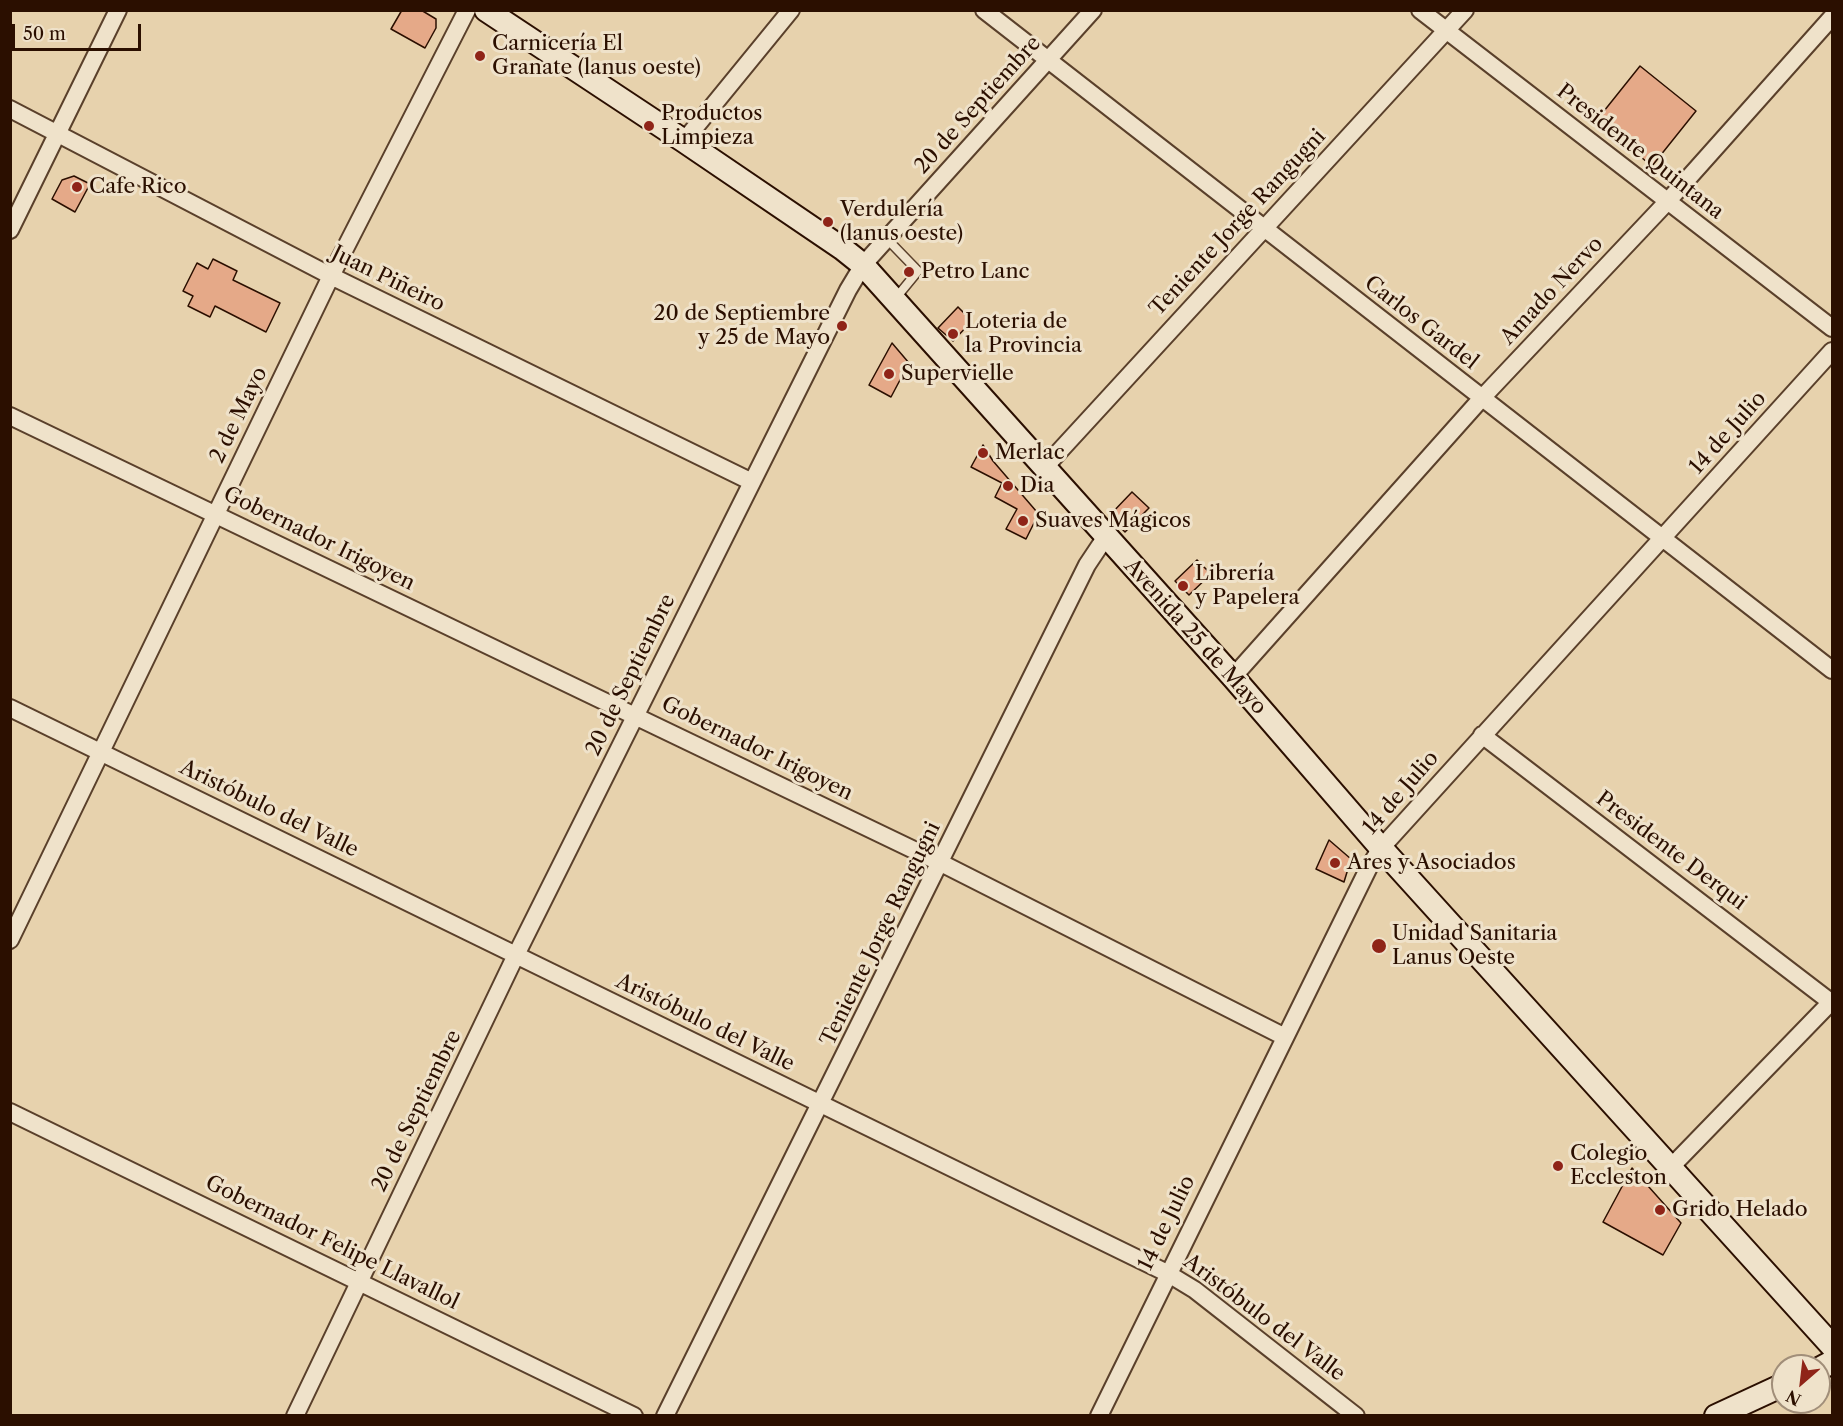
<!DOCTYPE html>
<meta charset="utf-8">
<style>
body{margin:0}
#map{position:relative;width:1843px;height:1426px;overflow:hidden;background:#e7d2ad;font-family:"Libre Caslon Text",serif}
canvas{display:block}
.frame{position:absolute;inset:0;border:12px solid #2b0f00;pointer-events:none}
.north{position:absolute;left:1771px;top:1354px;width:60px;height:60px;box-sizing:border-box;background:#efe2ca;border:2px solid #a18e79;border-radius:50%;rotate:208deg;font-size:16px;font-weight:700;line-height:24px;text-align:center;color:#2b0f00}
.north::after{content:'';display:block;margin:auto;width:21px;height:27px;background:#8f2418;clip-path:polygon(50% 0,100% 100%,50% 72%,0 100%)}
.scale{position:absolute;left:12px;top:24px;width:129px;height:27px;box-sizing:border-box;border:3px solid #2b0f00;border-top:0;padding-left:8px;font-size:18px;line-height:21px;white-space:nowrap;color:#2b0f00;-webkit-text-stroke:4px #efe2ca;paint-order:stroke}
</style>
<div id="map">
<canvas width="1843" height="1426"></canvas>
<div class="frame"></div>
<div class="north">N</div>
<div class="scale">50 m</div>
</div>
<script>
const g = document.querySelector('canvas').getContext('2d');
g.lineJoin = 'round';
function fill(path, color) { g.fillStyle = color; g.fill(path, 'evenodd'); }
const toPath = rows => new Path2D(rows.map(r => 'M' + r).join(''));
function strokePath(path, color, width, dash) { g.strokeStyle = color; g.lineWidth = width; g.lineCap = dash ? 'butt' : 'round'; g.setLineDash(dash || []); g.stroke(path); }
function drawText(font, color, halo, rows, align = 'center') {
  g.font = font + ' "Libre Caslon Text",serif'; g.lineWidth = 6; g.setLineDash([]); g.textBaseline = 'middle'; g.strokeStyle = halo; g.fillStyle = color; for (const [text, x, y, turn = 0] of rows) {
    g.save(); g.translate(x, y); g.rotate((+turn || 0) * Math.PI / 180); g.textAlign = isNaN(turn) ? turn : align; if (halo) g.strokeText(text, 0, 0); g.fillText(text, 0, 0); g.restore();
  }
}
const building = toPath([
 [402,10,421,10,436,19,436,28,425,48,391,29,402,10],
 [1640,66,1696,111,1652,166,1596,121,1640,66],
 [74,176,90,184,75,212,52,199,62,180,74,176],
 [213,259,237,271,233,280,280,303,266,332,215,306,210,317,188,306,193,296,183,291,197,263,208,269,213,259],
 [958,307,972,321,953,341,938,328,958,307],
 [892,343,909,363,891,397,869,385,892,343],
 [983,445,993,461,1049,526,1036,519,1026,539,1006,529,1017,509,995,497,1002,483,971,467,983,445],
 [1132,492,1149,508,1125,532,1109,516,1132,492],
 [1197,560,1211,574,1189,595,1175,581,1197,560],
 [1329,840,1351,859,1344,882,1316,869,1329,840],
 [1632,1168,1681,1223,1663,1255,1603,1222,1632,1168]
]);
fill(building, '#e5a988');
strokePath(building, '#2b0f00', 1.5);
const lane = toPath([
 [887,239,918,271,895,299]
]);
const street = toPath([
 [984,10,1832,670],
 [1420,10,1832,328],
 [10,109,331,276,750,481],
 [684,141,791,10],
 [10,230,118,10],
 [10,416,941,863,1285,1037],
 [1044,468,1465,10],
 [1233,677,1481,399,1667,202,1832,17],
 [10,708,1167,1273,1195,1290,1356,1416],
 [1482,735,1832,1003],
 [10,940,331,276,467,10],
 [10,1112,634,1416],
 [1671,1167,1832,1001],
 [295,1416,516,955,848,290,863,265,1093,10],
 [665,1416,1087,565,1105,538],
 [1099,1416,1369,867,1381,848,1832,351]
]);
const secondary = toPath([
 [486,10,684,141,843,249,863,265,1233,677,1381,848,1832,1346],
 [1819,1369,1832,1362],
 [1716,1416,1783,1385]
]);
strokePath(lane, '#5a402b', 11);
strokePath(street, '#5a402b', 20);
strokePath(secondary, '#2b0f00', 26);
strokePath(lane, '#efe2ca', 8);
strokePath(street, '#efe2ca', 16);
strokePath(secondary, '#efe2ca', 22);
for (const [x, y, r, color] of [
 [480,56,6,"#8f2418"],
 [649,126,6,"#8f2418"],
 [77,187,6,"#8f2418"],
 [828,222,6,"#8f2418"],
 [909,272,6,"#8f2418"],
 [842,326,6,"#8f2418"],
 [953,334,6,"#8f2418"],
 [889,374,6,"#8f2418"],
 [983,453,6,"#8f2418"],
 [1008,486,6,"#8f2418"],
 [1023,521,6,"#8f2418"],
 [1183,586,6,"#8f2418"],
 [1335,863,6,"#8f2418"],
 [1379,946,8,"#8f2418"],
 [1558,1166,6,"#8f2418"],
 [1660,1210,6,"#8f2418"]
]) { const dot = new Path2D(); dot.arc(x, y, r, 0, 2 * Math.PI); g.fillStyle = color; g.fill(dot); strokePath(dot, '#efe2ca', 2); }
drawText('21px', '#2b0f00', '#efe2ca', [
 ["Carnicería El",492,44],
 ["Granate (lanus oeste)",492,68],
 ["Productos",661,114],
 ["Limpieza",661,138],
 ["Cafe Rico",89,187],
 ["Verdulería",840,210],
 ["(lanus oeste)",840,234],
 ["Petro Lanc",921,272],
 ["20 de Septiembre",830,314,"right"],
 ["y 25 de Mayo",830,338,"right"],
 ["Loteria de",965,322],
 ["la Provincia",965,346],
 ["Supervielle",901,374],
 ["Merlac",995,453],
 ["Dia",1020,486],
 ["Suaves Mágicos",1035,521],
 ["Librería",1195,574],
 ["y Papelera",1195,598],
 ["Ares y Asociados",1347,863],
 ["Unidad Sanitaria",1392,934],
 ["Lanus Oeste",1392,958],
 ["Colegio",1570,1154],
 ["Eccleston",1570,1178],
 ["Grido Helado",1672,1210]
], 'left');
drawText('21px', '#2b0f00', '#efe2ca', [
 ["20 de Septiembre",978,105,-48],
 ["Presidente Quintana",1640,152,38],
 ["Teniente Jorge Rangugni",1238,223,-47],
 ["Juan Piñeiro",388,279,26],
 ["Amado Nervo",1552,291,-47],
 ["Carlos Gardel",1421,323,38],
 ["2 de Mayo",239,415,-64],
 ["14 de Julio",1728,433,-48],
 ["Gobernador Irigoyen",319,539,26],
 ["Avenida 25 de Mayo",1195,637,48],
 ["20 de Septiembre",631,675,-64],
 ["Gobernador Irigoyen",757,749,26],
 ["14 de Julio",1401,793,-49],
 ["Aristóbulo del Valle",269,809,26],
 ["Presidente Derqui",1671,851,37],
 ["Teniente Jorge Rangugni",881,934,-64],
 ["Aristóbulo del Valle",705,1023,26],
 ["20 de Septiembre",417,1111,-64],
 ["14 de Julio",1167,1223,-64],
 ["Gobernador Felipe Llavallol",332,1243,26],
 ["Aristóbulo del Valle",1264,1318,37]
]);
</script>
